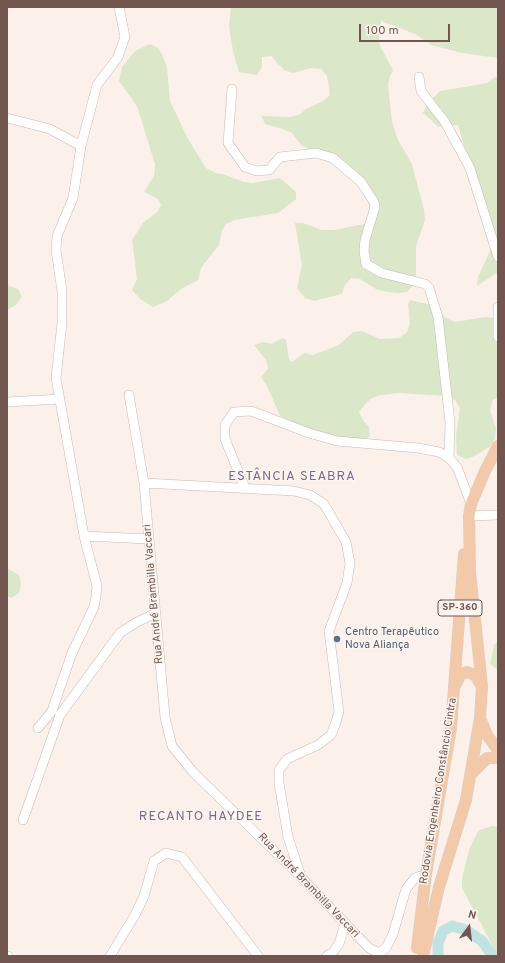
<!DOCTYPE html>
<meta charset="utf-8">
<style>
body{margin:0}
#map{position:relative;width:505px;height:963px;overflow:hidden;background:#fbf1ea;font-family:Overpass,sans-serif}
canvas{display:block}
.frame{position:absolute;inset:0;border:8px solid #73554f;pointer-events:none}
.north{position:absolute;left:449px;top:907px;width:40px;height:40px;-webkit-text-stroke:3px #fdf5f0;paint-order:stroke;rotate:15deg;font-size:11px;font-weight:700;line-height:16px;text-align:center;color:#73554f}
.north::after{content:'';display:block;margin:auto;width:14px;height:18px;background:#73554f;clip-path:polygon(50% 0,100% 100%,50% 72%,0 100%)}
.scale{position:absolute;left:359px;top:24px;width:91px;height:18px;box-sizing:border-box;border:2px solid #73554f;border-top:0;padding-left:5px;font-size:12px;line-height:14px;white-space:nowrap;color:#73554f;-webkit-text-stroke:3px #fdf5f0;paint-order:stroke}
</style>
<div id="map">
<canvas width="505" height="963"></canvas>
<div class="frame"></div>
<div class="north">N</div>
<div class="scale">100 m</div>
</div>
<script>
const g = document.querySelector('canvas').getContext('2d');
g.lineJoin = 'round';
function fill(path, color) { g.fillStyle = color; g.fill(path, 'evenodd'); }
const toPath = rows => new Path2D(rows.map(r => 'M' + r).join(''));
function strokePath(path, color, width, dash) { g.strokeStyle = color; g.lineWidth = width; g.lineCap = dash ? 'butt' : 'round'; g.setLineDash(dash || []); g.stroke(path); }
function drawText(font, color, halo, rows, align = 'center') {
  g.font = font + ' Overpass,sans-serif'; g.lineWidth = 3; g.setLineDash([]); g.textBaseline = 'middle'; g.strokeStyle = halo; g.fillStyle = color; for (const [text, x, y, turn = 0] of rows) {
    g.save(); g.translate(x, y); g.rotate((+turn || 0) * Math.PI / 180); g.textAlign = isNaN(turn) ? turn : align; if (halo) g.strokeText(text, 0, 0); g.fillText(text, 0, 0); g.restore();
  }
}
fill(toPath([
 [231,7,498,7,498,58,462,53,431,45,415,34,381,21,379,36,380,46,393,70,390,76,388,85,392,122,398,140,412,164,424,210,425,220,416,246,416,275,414,284,407,292,398,293,388,292,376,289,360,279,351,278,345,285,342,294,314,301,305,298,297,288,302,265,295,223,303,223,322,230,334,230,365,224,369,220,371,212,366,195,350,177,322,155,301,145,292,133,283,129,265,124,261,116,289,117,299,115,306,109,323,101,330,95,327,76,321,69,311,68,293,73,284,70,271,56,262,57,262,67,257,75,239,72,233,51,229,27],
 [150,44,158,48,162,54,167,68,170,101,188,139,206,168,218,174,223,174,244,182,253,183,280,178,296,192,296,199,278,213,235,220,226,224,222,230,219,245,201,268,198,280,181,289,167,301,153,307,140,299,132,290,137,279,132,240,143,223,158,211,161,205,158,199,144,192,154,176,155,164,137,106,119,81,122,67,135,51],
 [495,77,498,77,498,272,477,286,478,277,490,251,491,241,458,125,439,127,423,113,427,104,440,91,477,85,487,83],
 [7,285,18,289,22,297,16,305,7,310],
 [410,300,432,305,446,318,455,322,485,317,495,318,498,316,498,398,493,399,490,410,496,428,495,438,491,446,475,456,466,459,457,455,456,436,460,408,455,400,447,396,399,393,381,395,372,398,365,404,359,412,363,420,369,427,370,436,362,441,343,443,280,416,267,386,261,377,268,369,266,360,254,345,263,342,272,344,282,338,286,340,289,359,292,362,304,353,313,355,339,345,353,332,362,331,380,339,399,338,407,332,410,323,408,304],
 [7,568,19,575,21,584,19,593,11,598,7,596],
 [498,641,498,670,490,664,494,645],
 [492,826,498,827,497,883,498,956,462,888,462,878,469,850,477,833,480,830]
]), '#dbe7c9');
strokePath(toPath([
 [438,956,438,943,443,931,452,926,466,930,482,941,493,956]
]), '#c0e3e1', 11);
const minor = toPath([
 [419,77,421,91,445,122,470,168,498,257],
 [232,89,228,143,245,167,257,171,269,170,280,157,316,153,333,158,361,182,374,202,375,207,365,240,364,251,366,264,382,273,425,284,429,288,438,317,450,422,449,458],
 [7,118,50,129,81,146],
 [498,307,498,337],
 [129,395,144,483,165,717,172,746,193,772,300,876,369,948,379,953,386,948,393,934,406,889,415,878,426,874],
 [7,402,60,399],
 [144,483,294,491,310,495,324,504,346,542,350,563,347,583,329,631,339,712,335,725,331,735,318,745,287,759,279,770,279,783,288,837,300,874],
 [245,488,225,439,225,425,234,412,251,411,309,433,337,441,418,448,439,452,449,458,457,467,471,504],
 [469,516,498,515],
 [84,536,149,539],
 [38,728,52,711,72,653,94,607,96,596,97,586,84,536,56,378,62,323,62,291,56,250,57,236,73,198,81,146,97,85,118,57,125,37,119,7],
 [23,820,60,715,120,633,137,622,156,613],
 [7,956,8,956],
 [110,956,135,915,144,896,154,861,166,853,182,857,258,956],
 [327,956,333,952,339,944,345,923]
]);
const major = toPath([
 [456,684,460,675,467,672,475,675,481,685],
 [480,718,487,735,498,750],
 [471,774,487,758,498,758],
 [417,948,426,874,451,728,464,554],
 [423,956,439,887,466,800,480,718,482,686,470,572,469,516,471,504,485,471,498,446]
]);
strokePath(minor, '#ccb7b0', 10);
strokePath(major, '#d8cfce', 12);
strokePath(minor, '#fff', 9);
strokePath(major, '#f2c9a9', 11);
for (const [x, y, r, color] of [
 [337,639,4,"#5c6f8a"]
]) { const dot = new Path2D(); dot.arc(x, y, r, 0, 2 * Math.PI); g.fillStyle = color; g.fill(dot); strokePath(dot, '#fdf5f0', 1.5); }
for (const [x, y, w] of [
 [460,608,44]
]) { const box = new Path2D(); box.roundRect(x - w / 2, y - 8, w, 16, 3); g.fillStyle = '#fdf5f0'; g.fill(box); strokePath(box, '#73554f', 1); }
drawText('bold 10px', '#73554f', null, [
 ["SP-360",460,608]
]);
drawText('11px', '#73554f', '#fdf5f0', [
 ["Rua André Brambilla Vaccari",154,594,-95],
 ["Rodovia Engenheiro Constâncio Cintra",439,791,-81],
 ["Rua André Brambilla Vaccari",308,886,46]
]);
drawText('11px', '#4e5e75', '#fdf5f0', [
 ["Centro Terapêutico",345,633],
 ["Nova Aliança",345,646]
], 'left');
g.letterSpacing = '1px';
drawText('13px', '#7a678e', '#fdf5f0', [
 ["ESTÂNCIA SEABRA",292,477],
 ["RECANTO HAYDEE",201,817]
]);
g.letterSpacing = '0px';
</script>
